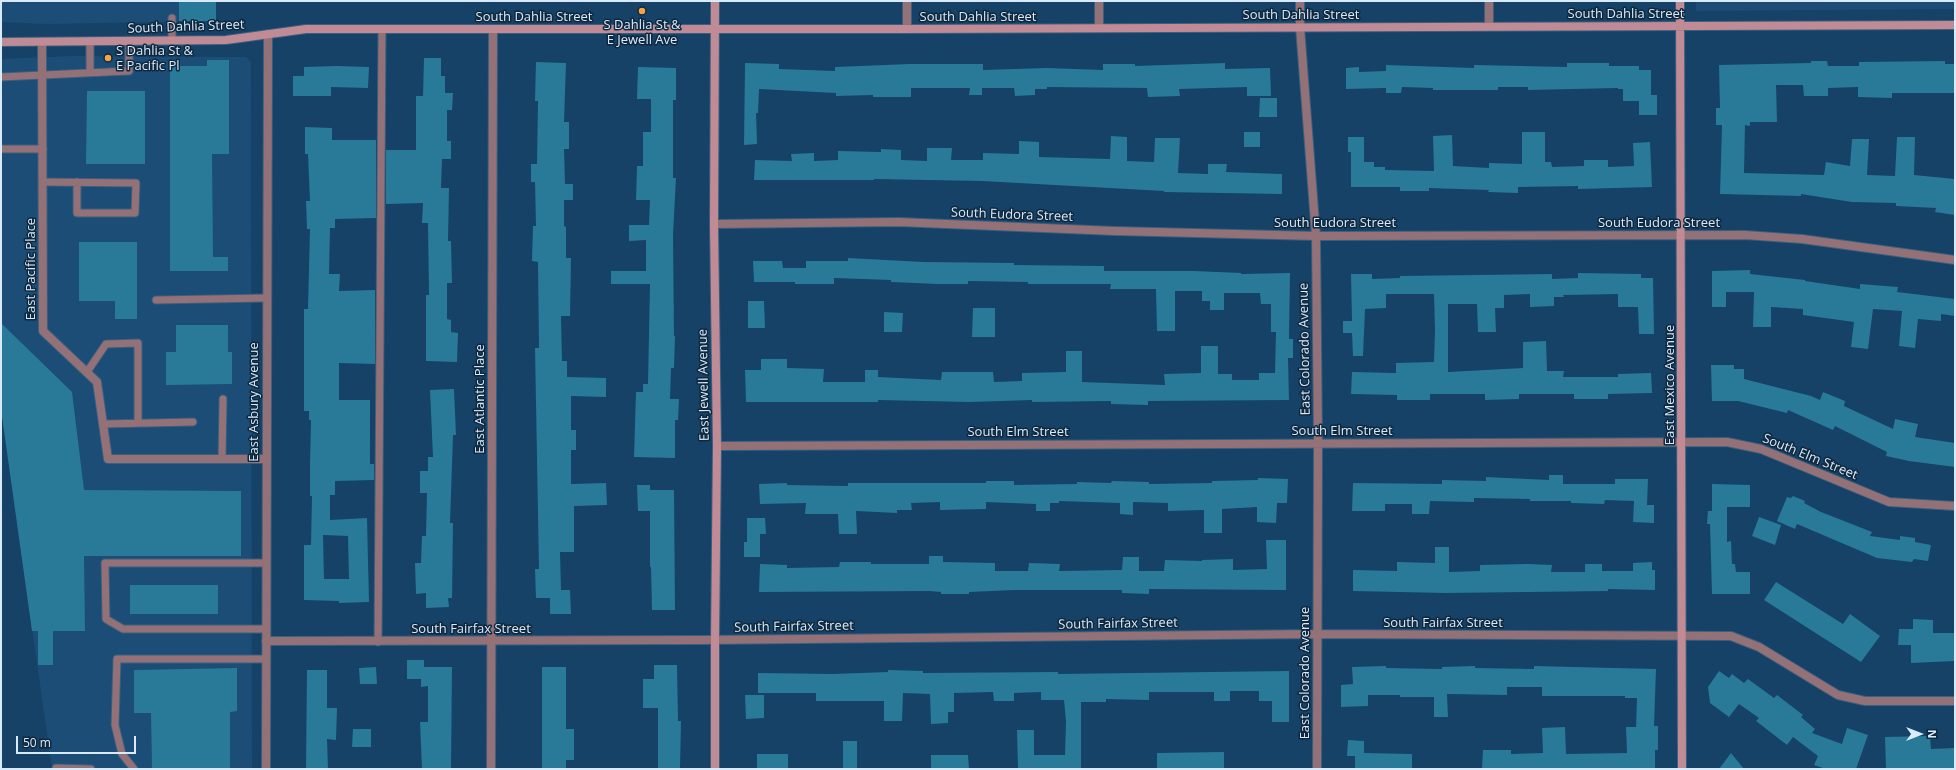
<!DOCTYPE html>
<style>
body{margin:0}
#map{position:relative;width:1956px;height:770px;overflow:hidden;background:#154266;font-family:"Open Sans",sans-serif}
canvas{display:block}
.frame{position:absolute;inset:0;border:2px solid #d9eafb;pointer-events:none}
.north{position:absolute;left:1900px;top:714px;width:40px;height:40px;-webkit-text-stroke:3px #0f283d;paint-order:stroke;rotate:90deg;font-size:11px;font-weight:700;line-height:16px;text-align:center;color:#d9eafb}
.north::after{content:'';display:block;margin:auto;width:14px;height:18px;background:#d9eafb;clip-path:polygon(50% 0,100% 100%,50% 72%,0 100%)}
.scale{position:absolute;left:16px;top:736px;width:120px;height:18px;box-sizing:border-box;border:2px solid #d9eafb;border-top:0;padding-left:5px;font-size:12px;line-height:14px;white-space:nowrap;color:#d9eafb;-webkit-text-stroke:3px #0f283d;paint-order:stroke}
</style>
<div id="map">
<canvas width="1956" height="770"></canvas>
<div class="frame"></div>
<div class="north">N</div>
<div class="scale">50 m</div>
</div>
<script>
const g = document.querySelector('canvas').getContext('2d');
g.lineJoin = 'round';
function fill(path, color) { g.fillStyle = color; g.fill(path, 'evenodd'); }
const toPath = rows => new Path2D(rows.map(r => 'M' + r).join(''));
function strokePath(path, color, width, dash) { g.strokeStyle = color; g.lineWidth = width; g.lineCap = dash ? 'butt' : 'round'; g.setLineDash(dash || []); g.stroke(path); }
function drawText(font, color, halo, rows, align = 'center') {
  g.font = font + ' "Open Sans",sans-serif'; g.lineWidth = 3; g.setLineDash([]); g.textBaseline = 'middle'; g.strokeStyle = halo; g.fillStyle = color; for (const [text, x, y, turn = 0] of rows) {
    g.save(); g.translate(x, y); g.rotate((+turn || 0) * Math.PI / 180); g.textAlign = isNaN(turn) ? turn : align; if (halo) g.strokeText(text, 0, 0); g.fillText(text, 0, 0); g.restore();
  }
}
fill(toPath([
 [1,1,216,1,216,21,47,24,1,22],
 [1696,1,1955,1,1955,9,1696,11],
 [72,56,241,57,246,57,251,62,252,769,52,769,1,409,1,59]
]), '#1b4d76');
fill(toPath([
 [179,1,216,1,216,21,179,21],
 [424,58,441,58,441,76,445,76,445,93,453,93,452,110,447,110,447,141,451,141,451,159,442,159,441,188,449,188,448,241,451,241,452,283,447,283,447,319,451,320,451,332,458,333,457,362,426,361,426,295,429,295,428,223,422,223,423,203,386,204,386,150,416,150,416,96,423,96],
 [207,60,229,60,229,154,212,154,213,257,228,257,228,271,170,271,170,66,207,66],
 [1811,61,1827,61,1828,66,1859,66,1859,62,1945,61,1945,64,1955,64,1955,93,1892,93,1892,98,1858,97,1858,87,1828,88,1828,96,1804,96,1803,85,1776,85,1777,122,1750,122,1750,126,1745,125,1744,173,1824,175,1826,162,1850,166,1852,139,1869,139,1867,175,1895,176,1897,137,1915,137,1914,175,1955,179,1955,215,1935,212,1936,208,1896,206,1896,203,1852,202,1801,194,1801,196,1720,194,1722,125,1716,125,1716,108,1720,108,1719,65,1811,63],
 [536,62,566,63,564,122,569,122,569,149,564,149,565,184,573,184,573,200,564,200,564,226,566,227,566,258,571,258,570,316,561,316,562,361,567,361,567,377,606,378,606,397,571,396,571,430,576,430,576,450,571,450,571,484,606,483,607,505,574,506,574,552,560,552,561,590,570,590,571,614,550,614,550,598,536,598,535,569,539,569,535,348,539,348,538,262,532,261,533,226,536,226,535,182,531,182,531,164,537,164,538,101,535,101],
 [745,63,779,64,779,69,835,71,835,67,910,64,983,64,983,70,1047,68,1103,70,1103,64,1135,64,1135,66,1225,63,1225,69,1270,68,1271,96,1247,96,1247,87,1179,89,1180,96,1148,97,1147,88,1047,87,1047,89,1035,89,1035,95,1015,96,1014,88,982,88,982,95,969,95,970,88,911,88,911,97,873,97,873,95,836,96,836,93,759,89,758,113,756,113,757,144,744,145],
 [1567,63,1609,63,1609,66,1639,66,1639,70,1651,70,1651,95,1657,95,1657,115,1639,115,1639,101,1623,101,1623,89,1618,89,1618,88,1528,90,1528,87,1498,87,1498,90,1433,90,1433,88,1402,87,1401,93,1386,93,1386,88,1346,89,1346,68,1359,67,1359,72,1386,71,1386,65,1474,68,1474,65,1567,67],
 [337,66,369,67,368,88,331,87,331,96,293,96,293,76,304,76,304,67],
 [638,67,676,68,676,100,673,100,673,178,676,178,673,235,674,336,675,336,674,368,671,368,670,399,679,399,678,420,675,420,675,458,634,457,636,392,643,392,643,384,648,384,650,284,611,284,611,271,646,271,646,240,629,241,629,225,649,225,650,200,636,200,637,166,643,166,643,132,651,132,651,99,637,99],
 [87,91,145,91,145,164,86,164],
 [1260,98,1277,98,1277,117,1259,117],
 [305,127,332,128,332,140,376,140,376,218,335,219,335,228,330,228,329,274,340,274,339,291,375,290,375,364,339,363,339,400,370,400,370,464,374,464,374,480,335,481,335,495,330,495,330,520,367,518,369,602,339,603,339,601,304,600,304,545,311,545,312,496,310,496,310,465,311,420,309,420,309,411,304,411,304,309,308,309,310,229,307,229,306,201,310,201,308,154,305,154],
 [323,535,348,536,349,579,324,579],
 [1244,132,1260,132,1260,147,1244,147],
 [1522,132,1545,132,1545,162,1551,162,1552,167,1584,166,1584,160,1608,160,1608,167,1634,166,1633,143,1650,142,1652,187,1578,189,1578,186,1518,187,1518,193,1488,192,1489,190,1429,188,1429,191,1400,191,1400,187,1351,187,1351,152,1348,152,1348,137,1364,137,1364,162,1374,162,1374,167,1385,167,1385,170,1434,171,1433,136,1452,135,1453,166,1489,168,1489,163,1522,164],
 [1111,136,1127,137,1127,161,1154,162,1155,138,1180,138,1178,173,1208,174,1208,164,1227,164,1226,172,1282,174,1282,194,1164,192,1164,191,982,181,874,179,874,180,754,180,755,160,792,161,791,154,814,153,814,161,838,160,838,151,881,152,881,149,901,150,901,160,927,161,927,148,952,148,951,160,983,160,983,153,1019,154,1019,141,1039,142,1039,157,1110,159],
 [79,242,137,242,137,319,115,319,115,301,79,301],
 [848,258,923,262,1014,263,1014,265,1104,266,1104,271,1194,271,1241,273,1241,274,1290,273,1289,339,1293,339,1293,358,1288,358,1289,400,1148,401,1148,405,1111,404,1111,401,1032,402,1032,400,970,402,878,400,878,402,746,402,745,370,761,370,761,359,787,359,787,368,824,369,823,382,865,382,865,370,878,370,878,377,941,380,942,372,993,372,994,382,1022,381,1022,373,1066,372,1066,351,1082,351,1082,382,1165,385,1164,374,1201,373,1201,346,1218,346,1218,374,1232,374,1232,380,1259,380,1259,373,1275,373,1276,332,1271,332,1271,304,1261,304,1260,293,1224,293,1224,310,1210,310,1210,301,1202,301,1202,291,1175,291,1175,331,1157,331,1156,289,1110,289,1111,284,1028,284,1028,282,968,281,968,284,938,284,891,282,891,280,834,278,834,284,795,284,795,282,754,282,753,261,782,261,783,268,806,268,806,261,848,261],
 [1750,270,1750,274,1805,280,1805,281,1860,289,1860,284,1898,287,1897,292,1955,299,1955,316,1941,314,1941,321,1918,319,1915,348,1899,346,1902,311,1873,309,1868,349,1851,347,1854,322,1803,315,1803,309,1771,307,1771,327,1753,327,1754,292,1726,292,1726,307,1712,307,1712,271],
 [1578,273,1641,274,1641,278,1653,278,1654,334,1639,334,1638,307,1618,307,1618,294,1563,295,1564,297,1554,297,1554,306,1530,307,1530,294,1504,295,1504,308,1495,308,1496,332,1478,332,1477,304,1448,304,1448,372,1523,368,1523,342,1546,341,1547,371,1564,371,1563,377,1618,377,1618,374,1651,373,1652,393,1608,394,1608,399,1574,399,1574,394,1519,394,1519,399,1485,400,1485,394,1430,394,1430,400,1397,400,1397,395,1351,394,1352,372,1396,373,1396,363,1434,362,1435,330,1434,294,1386,294,1386,308,1365,309,1363,356,1353,356,1352,333,1343,333,1343,321,1352,321,1351,274,1372,274,1372,279,1400,278,1400,276,1552,274,1552,279,1578,278],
 [748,301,764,301,765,328,748,328],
 [973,308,995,308,995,337,972,337],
 [884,312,903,313,902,332,884,332],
 [1,323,72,392,84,490,241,491,241,556,84,556,85,631,53,631,53,665,38,665,38,631,32,631,1,409],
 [176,325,228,325,228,352,232,352,232,384,166,385,166,352,176,352],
 [1711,365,1734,365,1734,369,1744,369,1744,379,1811,396,1820,400,1823,392,1845,401,1844,406,1893,429,1895,419,1918,424,1915,437,1955,443,1955,467,1909,461,1886,456,1887,452,1835,426,1833,430,1788,410,1787,413,1738,401,1712,401],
 [454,389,456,435,453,435,450,523,453,523,452,598,448,598,449,607,426,608,426,593,416,594,415,563,421,563,422,536,426,536,427,493,420,493,420,471,428,471,428,457,433,457,430,390],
 [1549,475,1563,475,1563,484,1615,484,1615,479,1648,479,1647,505,1654,505,1654,523,1633,522,1634,501,1605,500,1604,504,1571,503,1571,501,1530,501,1530,499,1474,498,1474,502,1430,501,1429,514,1412,514,1412,504,1385,504,1385,511,1352,511,1353,483,1442,484,1442,480,1486,481,1486,477,1549,480],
 [1258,478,1288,479,1287,503,1277,503,1276,523,1257,522,1257,507,1222,509,1222,533,1204,533,1204,510,1168,511,1168,503,1133,502,1133,515,1120,514,1120,503,1059,501,1059,503,1050,503,1050,511,1036,511,1036,504,986,502,986,509,940,510,940,502,911,503,912,510,897,510,897,513,856,511,857,534,839,534,838,514,805,514,806,503,760,504,759,484,787,483,787,485,848,486,848,483,986,483,986,481,1014,481,1014,485,1077,484,1077,482,1111,483,1112,481,1149,482,1149,484,1212,483,1212,481,1258,480],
 [1712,484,1750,485,1750,507,1727,507,1727,542,1731,541,1732,564,1735,564,1736,572,1750,572,1750,594,1712,594,1710,524,1707,524,1708,511,1712,511],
 [637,485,650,485,650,490,674,490,675,610,652,610,651,567,650,567,650,511,638,511],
 [1793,496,1805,501,1804,503,1821,512,1872,532,1870,536,1900,540,1900,536,1915,538,1915,542,1931,545,1928,561,1914,559,1912,562,1877,558,1797,524,1795,529,1777,521,1787,497,1791,498],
 [1759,517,1781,525,1775,545,1752,536],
 [747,518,765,518,766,534,760,534,760,557,744,557,744,542,747,542],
 [1266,540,1286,540,1286,590,1149,589,1149,594,1122,593,1122,590,1014,590,969,592,969,594,941,594,941,592,930,591,759,592,760,564,787,565,787,568,839,567,840,562,871,562,871,564,929,564,929,556,943,556,943,562,995,563,995,571,1028,571,1029,563,1060,564,1059,571,1122,570,1123,557,1139,557,1139,571,1164,571,1165,560,1202,561,1202,560,1233,559,1233,570,1267,569],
 [1435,547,1449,547,1449,572,1480,571,1480,565,1528,564,1552,565,1551,572,1585,572,1585,564,1602,564,1602,571,1633,571,1633,563,1652,562,1652,570,1655,570,1655,590,1608,589,1608,591,1446,593,1353,591,1353,570,1397,571,1397,562,1435,563],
 [1776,582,1843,624,1850,614,1880,636,1861,662,1764,600],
 [130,585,218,585,218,614,130,614],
 [1913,619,1933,620,1933,633,1955,633,1955,661,1911,663,1911,645,1898,645,1899,629,1913,629],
 [407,660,424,660,424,667,452,667,451,769,422,769,420,722,428,722,428,686,421,687,421,679,407,679],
 [654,665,677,665,678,721,681,721,680,769,658,769,658,708,643,708,643,679,654,679],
 [1386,666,1386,668,1442,669,1442,667,1475,666,1475,668,1534,669,1534,666,1656,669,1654,726,1658,726,1658,750,1655,750,1655,769,1482,769,1483,750,1511,750,1511,754,1543,753,1542,728,1565,727,1566,754,1627,753,1626,727,1636,727,1637,698,1625,698,1625,696,1542,696,1542,687,1507,687,1507,695,1447,694,1448,717,1434,717,1434,697,1400,697,1400,695,1368,695,1368,706,1341,707,1341,685,1353,684,1352,667],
 [376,667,377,684,360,684,359,668],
 [542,667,566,667,566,729,574,729,574,760,566,760,566,769,542,769],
 [237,668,237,711,230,712,230,769,152,769,151,713,134,713,134,670],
 [307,670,327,670,327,708,337,708,336,740,327,739,328,769,306,769],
 [888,670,923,671,923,673,1058,672,1058,674,1289,671,1289,722,1272,722,1272,701,1259,701,1259,691,1230,691,1230,701,1214,701,1214,692,1149,692,1149,700,1106,699,1106,702,1081,702,1081,769,1018,769,1017,730,1034,730,1034,755,1065,755,1066,721,1064,700,1041,700,1041,692,1014,693,1014,701,994,701,993,692,954,693,954,712,948,712,948,723,931,724,930,694,903,693,902,721,884,721,884,701,816,701,816,693,758,693,758,673,833,674,888,672],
 [1719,671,1729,678,1732,674,1744,683,1748,679,1774,698,1777,695,1803,715,1801,717,1815,729,1812,733,1842,744,1847,728,1868,735,1856,769,1826,769,1814,765,1818,756,1793,737,1787,745,1756,721,1759,718,1739,704,1729,717,1710,703,1708,687],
 [745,695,764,695,764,718,746,719],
 [353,729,371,729,371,747,352,747],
 [1930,736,1931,749,1955,748,1955,769,1886,769,1885,737],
 [1348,740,1364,741,1364,753,1412,754,1412,769,1355,769,1355,756,1347,756],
 [843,741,857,741,857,769,843,769],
 [1224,752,1224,769,1157,769,1157,753],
 [1731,753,1744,769,1719,769],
 [757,754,788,754,788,769,757,769],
 [931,755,968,755,969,769,931,769]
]), '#287a98');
const lane = toPath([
 [172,18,172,41],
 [90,41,90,71],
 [1,77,129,71,129,41],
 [1,149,43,149],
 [43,182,136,183,135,213,77,213,77,182],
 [156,300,266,298],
 [87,372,106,344,138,343,138,423],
 [103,424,193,422],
 [222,459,223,399],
 [266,563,105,563,106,619,123,629,266,629],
 [378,642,382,29],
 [56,768,91,769],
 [134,769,122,754,115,725,117,659,266,659]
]);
const street = toPath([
 [1300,1,1300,27,1316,236,1318,443,1317,769],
 [1489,26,1489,1],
 [1099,28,1099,1],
 [907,29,907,1],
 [42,42,43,331,97,382,108,459,266,459],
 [714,224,899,222,1115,231,1316,236,1745,235,1802,239,1955,260],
 [717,446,1727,442,1761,449,1889,502,1955,506],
 [266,641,701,640,1318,634,1731,636,1759,647,1838,695,1865,701,1955,701],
 [266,769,268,34],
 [491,769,493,29]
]);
const secondary = toPath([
 [1680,1,1682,769],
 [1,42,226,40,306,29,907,29,1955,25],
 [715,769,715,640,717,446,714,224,715,1]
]);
strokePath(lane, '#386081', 9);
strokePath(street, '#386081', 10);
strokePath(secondary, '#386081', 10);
strokePath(lane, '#937177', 7);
strokePath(street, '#937177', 8);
strokePath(secondary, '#c18b96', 8);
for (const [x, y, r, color] of [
 [642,11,4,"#f5a345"],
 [108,58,4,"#f5a345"]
]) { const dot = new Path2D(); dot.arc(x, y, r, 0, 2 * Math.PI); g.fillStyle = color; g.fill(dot); strokePath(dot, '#0f283d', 1.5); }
drawText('13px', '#d9eafb', '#0f283d', [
 ["South Dahlia Street",1626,14],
 ["South Dahlia Street",1301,15],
 ["South Dahlia Street",534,17],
 ["South Dahlia Street",978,17],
 ["South Dahlia Street",186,27,-2],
 ["South Eudora Street",1012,215,2],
 ["South Eudora Street",1335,223],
 ["South Eudora Street",1659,223],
 ["East Pacific Place",31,269,-90],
 ["East Colorado Avenue",1305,349,-91],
 ["East Jewell Avenue",704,385,-91],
 ["East Mexico Avenue",1670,385,-90],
 ["East Atlantic Place",480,399,-90],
 ["East Asbury Avenue",254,402,-90],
 ["South Elm Street",1342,431],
 ["South Elm Street",1018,432],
 ["South Elm Street",1810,457,22],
 ["South Fairfax Street",1443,623],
 ["South Fairfax Street",1118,624,-1],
 ["South Fairfax Street",794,627,-1],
 ["South Fairfax Street",471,629],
 ["East Colorado Avenue",1305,673,-90]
]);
drawText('13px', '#d9eafb', '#0f283d', [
 ["S Dahlia St &",642,25],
 ["E Jewell Ave",642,40],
 ["S Dahlia St &",116,51,"left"],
 ["E Pacific Pl",116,66,"left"]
]);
</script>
